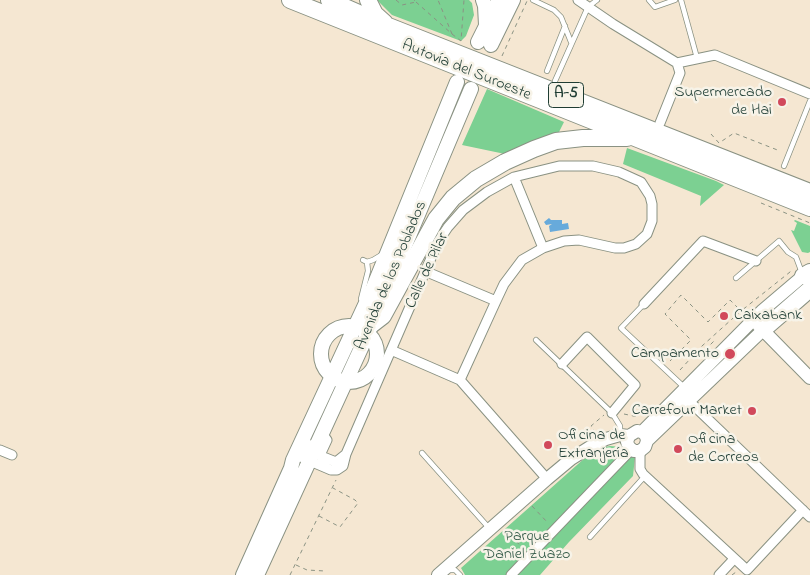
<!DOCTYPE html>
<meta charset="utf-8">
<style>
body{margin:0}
canvas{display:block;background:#f5e7d2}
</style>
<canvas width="810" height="575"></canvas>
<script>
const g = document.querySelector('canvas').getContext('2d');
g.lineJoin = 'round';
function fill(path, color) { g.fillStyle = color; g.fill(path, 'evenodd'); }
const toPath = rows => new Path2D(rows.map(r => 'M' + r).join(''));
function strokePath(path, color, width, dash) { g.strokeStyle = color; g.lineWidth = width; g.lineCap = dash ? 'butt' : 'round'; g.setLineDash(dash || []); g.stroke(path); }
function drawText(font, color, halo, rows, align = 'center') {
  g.font = font + ' "Indie Flower",sans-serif'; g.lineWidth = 5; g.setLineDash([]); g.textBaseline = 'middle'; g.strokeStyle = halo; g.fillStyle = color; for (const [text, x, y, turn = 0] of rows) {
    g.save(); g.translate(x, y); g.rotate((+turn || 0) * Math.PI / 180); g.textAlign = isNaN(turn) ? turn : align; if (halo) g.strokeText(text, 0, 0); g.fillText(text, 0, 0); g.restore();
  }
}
fill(toPath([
 [377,0,469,0,472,3,474,15,466,36,461,41,392,15],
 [487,89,564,122,555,140,505,154,462,145],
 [627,148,716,181,724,185,700,206,701,196,623,164],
 [795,220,810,226,810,252,808,253,802,252,791,230,794,231,797,223,794,221],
 [610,446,623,447,635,457,633,476,569,542,540,575,465,575,461,568,595,449]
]), '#7cd092');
fill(toPath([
 [549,218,551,220,562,220,562,224,568,223,569,229,550,232,549,226,552,224,546,225,544,222]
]), '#67aadb');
const lane = toPath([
 [533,0,554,10,561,17,571,42],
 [649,0,655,7,675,0],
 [681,0,697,58],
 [547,71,565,26],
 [555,81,588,7,597,0],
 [784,166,810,101],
 [363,260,367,262,373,260,383,254],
 [736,278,779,241,788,252,796,257,802,273],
 [361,299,368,271,367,262],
 [644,304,621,328,685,388],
 [536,340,612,413,620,426,620,434],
 [422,453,489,528],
 [590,537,645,476],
 [447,570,455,570,460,575]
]);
const street = toPath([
 [578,0,613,24,677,63,715,55,810,94],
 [660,123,680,73,677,63],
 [514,177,543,248],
 [427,272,496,301],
 [644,304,703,241,756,261],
 [391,350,460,380,547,479],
 [562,364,587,337,635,385,612,413],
 [689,401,810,517],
 [322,433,327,440,321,453,321,456,336,462,346,454],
 [307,443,303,450,303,458,331,470,337,470,343,466,346,454,438,242,448,227,463,210,487,192,514,177,559,166,593,166,619,172,641,182,650,196,652,204,652,221,647,234,636,244,624,248,615,248,579,240,564,241,543,248,522,260,504,284,496,301,460,380],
 [0,450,12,455],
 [640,451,640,469,643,474,747,570,803,510],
 [511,575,632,449],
 [719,575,734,559]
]);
const secondary = toPath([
 [758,325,810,378],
 [642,432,763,310,803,276],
 [647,441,646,436,642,432,637,431,629,436,627,442,629,447,634,451,640,451,645,447,647,441,764,329],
 [438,575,547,479,571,459,590,447,606,439,620,435,629,436]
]);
const primary = toPath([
 [483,0,485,6,486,25],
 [478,42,499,0],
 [491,45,513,0],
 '321 354a28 28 0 1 1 56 0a28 28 0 1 1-56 0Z',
 [243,575,291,468,293,460,373,288,457,82],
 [257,575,368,333,471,89]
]);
const highway = toPath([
 [290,0,810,208],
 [329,0,386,25,810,192],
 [368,0,375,14,385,23],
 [803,276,810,272],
 [370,326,383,316,436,219,453,198,476,179,505,162,534,149,556,141,583,138,627,138],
 [764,329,810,289]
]);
strokePath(lane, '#8a9283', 6);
strokePath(street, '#8a9283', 11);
strokePath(secondary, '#8a9283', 14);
strokePath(primary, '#8a9283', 16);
strokePath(highway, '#8a9283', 18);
strokePath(toPath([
 [396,0,402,5,416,2,414,0],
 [416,2,452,34,438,0],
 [452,34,461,41,464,0],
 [502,56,527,1],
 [711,134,719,143,734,133,780,151],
 [761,203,810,223],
 [705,350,714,341],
 [670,361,691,340,665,314,681,295,708,322,730,300,741,311],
 [322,370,318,359,320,341,331,328,344,323],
 [680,370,702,346,741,311,790,272,792,269],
 [624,414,638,417],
 [596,433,591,426,604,415],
 [532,506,548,523],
 [319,516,340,527,358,503,355,500,333,488],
 [506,529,523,549],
 [296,565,307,570,325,571],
 [290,575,336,480],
 [732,575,736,572]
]), '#8a9283', 1, [4, 4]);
strokePath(lane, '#fff', 4.5);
strokePath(street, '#fff', 9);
strokePath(secondary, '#fff', 12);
strokePath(primary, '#fff', 14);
strokePath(highway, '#fff', 16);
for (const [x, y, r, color] of [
 [782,102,5,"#d1495b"],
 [724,316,5,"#d1495b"],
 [730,354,6,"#d1495b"],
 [752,411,5,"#d1495b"],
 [548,445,5,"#d1495b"],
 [678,449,5,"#d1495b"]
]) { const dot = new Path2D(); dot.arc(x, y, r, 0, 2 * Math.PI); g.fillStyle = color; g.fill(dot); strokePath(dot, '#f7f3e8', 2); }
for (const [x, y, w] of [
 [566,95,35]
]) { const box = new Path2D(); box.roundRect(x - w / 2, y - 12.5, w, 25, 4); g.fillStyle = '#f7f3e8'; g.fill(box); strokePath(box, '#1f3d34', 1); }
drawText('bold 15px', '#1f3d34', null, [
 ["A-5",566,95]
]);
drawText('16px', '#1f3d34', '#f7f3e8', [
 ["Autovía del Suroeste",466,71,22],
 ["Calle de Pilar",428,271,-65],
 ["Avenida de los Poblados",392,276,-67]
]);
drawText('16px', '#1f3d34', '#f7f3e8', [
 ["Supermercado",772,93],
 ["de Hai",772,111],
 ["Caixabank",734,316,"left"],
 ["Campamento",719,354],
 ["Carrefour Market",742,411],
 ["Oficina de",558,436,"left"],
 ["Extranjería",558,454,"left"],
 ["Oficina",688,440,"left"],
 ["de Correos",688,458,"left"]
], 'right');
drawText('16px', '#325a47', '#f7f3e8', [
 ["Parque",527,537],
 ["Daniel Zuazo",527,555]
]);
</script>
